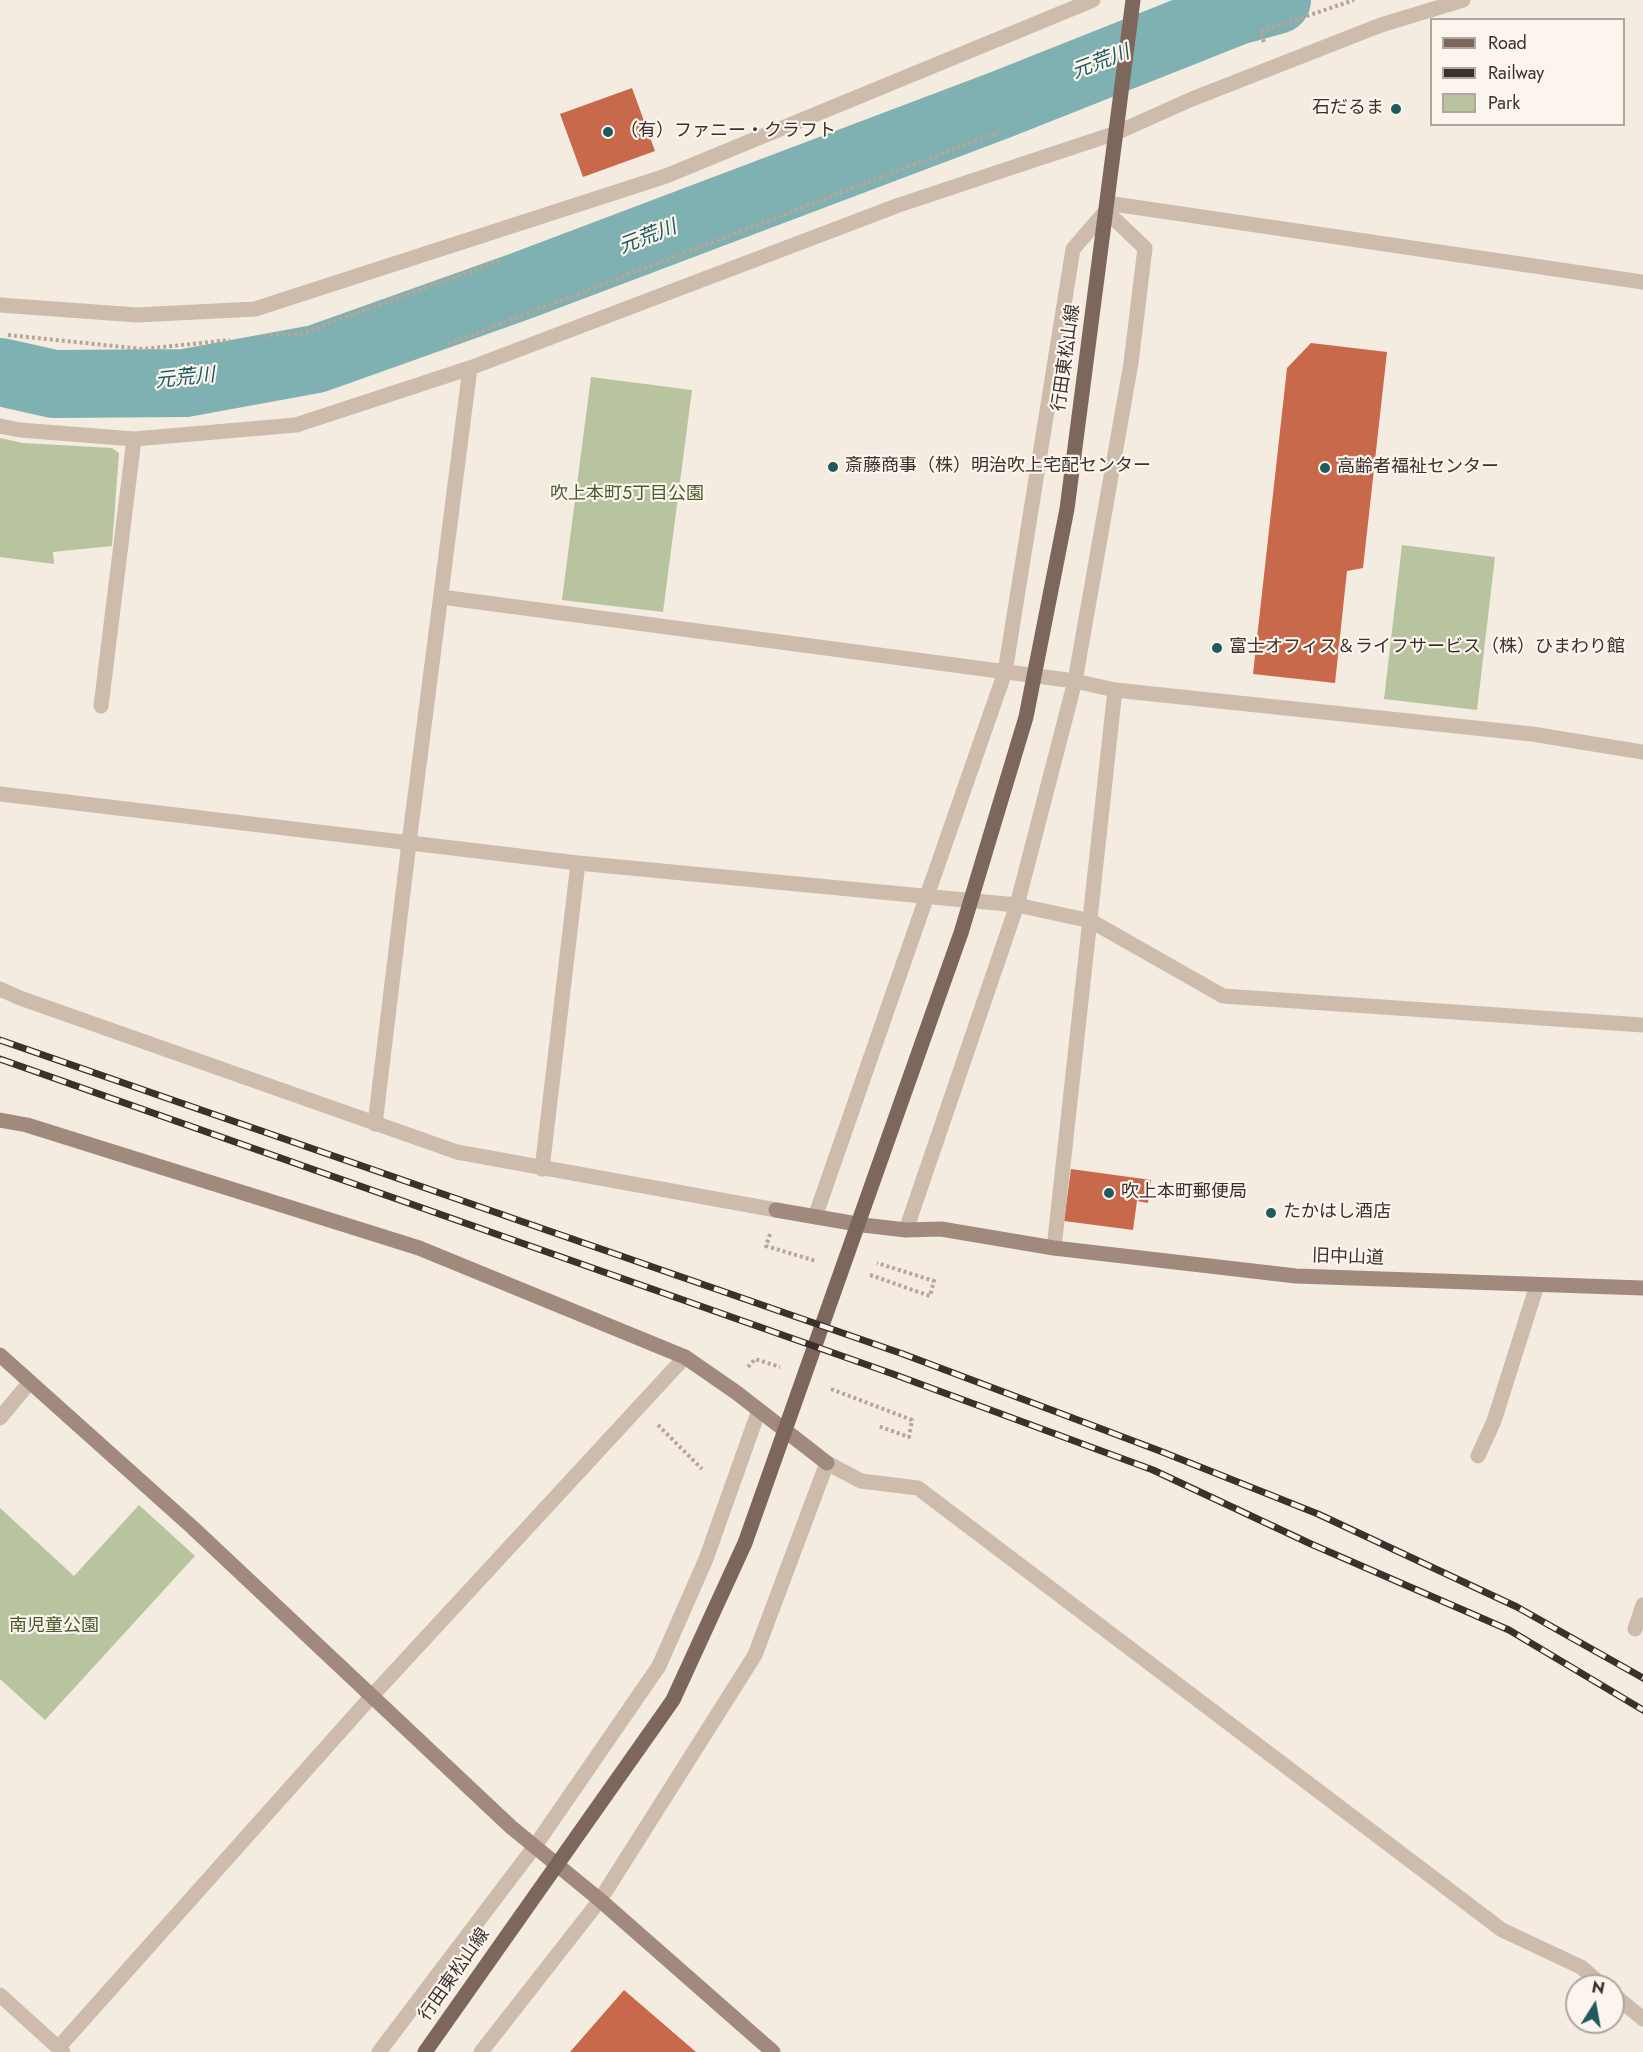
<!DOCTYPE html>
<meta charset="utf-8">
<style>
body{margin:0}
#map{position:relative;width:1643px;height:2052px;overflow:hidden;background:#f4ebe1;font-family:Jost,sans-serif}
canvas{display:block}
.legend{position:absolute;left:1430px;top:18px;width:195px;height:108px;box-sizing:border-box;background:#fbf5ee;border:2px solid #aea6a0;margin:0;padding:8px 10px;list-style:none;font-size:18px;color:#3b302b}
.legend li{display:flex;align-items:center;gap:12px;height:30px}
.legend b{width:30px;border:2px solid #aea6a0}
.north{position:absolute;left:1565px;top:1974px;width:60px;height:60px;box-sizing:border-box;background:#fbf5ee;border:2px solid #aea6a0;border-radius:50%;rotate:11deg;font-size:16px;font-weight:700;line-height:24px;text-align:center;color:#3b302b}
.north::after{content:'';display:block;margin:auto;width:21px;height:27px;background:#1f5a5e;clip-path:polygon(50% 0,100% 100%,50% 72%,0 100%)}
</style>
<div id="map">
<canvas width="1643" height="2052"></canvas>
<ul class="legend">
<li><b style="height:8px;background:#7d675c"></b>Road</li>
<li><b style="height:8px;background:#3b302b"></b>Railway</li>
<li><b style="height:16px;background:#b8c4a0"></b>Park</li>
</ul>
<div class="north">N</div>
</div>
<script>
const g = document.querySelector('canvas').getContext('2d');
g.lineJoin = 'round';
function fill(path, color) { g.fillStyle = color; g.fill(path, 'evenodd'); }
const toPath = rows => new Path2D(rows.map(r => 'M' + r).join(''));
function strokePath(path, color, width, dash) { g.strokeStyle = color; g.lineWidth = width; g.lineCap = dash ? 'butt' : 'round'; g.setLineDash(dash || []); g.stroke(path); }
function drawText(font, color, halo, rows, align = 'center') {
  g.font = font + ' Jost,"Noto Sans JP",sans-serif'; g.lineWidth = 4.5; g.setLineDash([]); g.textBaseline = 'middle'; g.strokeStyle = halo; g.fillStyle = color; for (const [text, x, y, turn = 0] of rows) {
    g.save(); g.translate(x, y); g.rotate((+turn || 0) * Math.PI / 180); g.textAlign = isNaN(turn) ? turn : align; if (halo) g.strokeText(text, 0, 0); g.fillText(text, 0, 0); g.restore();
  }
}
fill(toPath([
 [591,377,692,390,663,612,562,600],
 [0,438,23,443,112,448,119,453,112,546,53,552,54,564,0,557],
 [1402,545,1495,557,1477,710,1384,699],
 [139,1505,195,1556,45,1720,0,1679,0,1508,74,1576]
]), '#b8c4a0');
strokePath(toPath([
 [0,372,54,384,185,383,316,359,521,286,1000,105,1237,11,1277,0]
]), '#7fb0b2', 68);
fill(toPath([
 [632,88,655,151,583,177,560,114],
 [1311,343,1387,352,1363,568,1347,571,1335,683,1253,674,1287,368],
 [1071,1169,1151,1180,1148,1203,1137,1201,1133,1230,1064,1221],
 [624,1990,696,2052,570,2052]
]), '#c8694b');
strokePath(toPath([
 [1264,42,1260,32,1354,0],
 [8,335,143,349,230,340],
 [264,336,303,333,499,261],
 [448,344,998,132],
 [770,1234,766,1246,816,1261],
 [870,1275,930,1296,934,1281,877,1263],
 [748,1367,755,1359,780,1367],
 [831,1389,912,1420,909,1437,878,1426],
 [658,1425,702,1469]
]), '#b9a596', 4, [3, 3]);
strokePath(toPath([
 [409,843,470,368]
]), '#cdbbac', 15);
strokePath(toPath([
 [1107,203,1643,282],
 [0,305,137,315,255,309,666,176,1093,0],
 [0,426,20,430,134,439,296,425,470,368,899,205,1116,133,1192,99,1381,25,1463,0],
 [441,597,1075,681,1115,690,1532,734,1643,752],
 [101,706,134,439],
 [0,794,578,863,1017,905,1091,921,1223,996,1643,1025],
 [0,989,20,998,457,1152,776,1210],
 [375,1124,409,843],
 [542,1169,578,863],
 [815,1217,1005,672,1073,249,1106,211,1145,248,1131,363,1075,681,1017,905,906,1230],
 [1054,1248,1115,690],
 [0,1418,30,1382],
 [1478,1456,1494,1421,1537,1285],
 [1635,1629,1643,1605],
 [1613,1994,1643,2019],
 [0,1995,63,2052],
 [58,2048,371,1697,685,1357],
 [379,2052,535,1846,659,1666,706,1559,759,1410],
 [481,2052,600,1900,755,1655,827,1463,861,1481,918,1488,1502,1930,1581,1967,1603,1986]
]), '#cdbbac', 15);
strokePath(toPath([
 [0,1120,27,1125,419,1248,685,1357,737,1393,827,1463],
 [776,1210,863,1225,906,1230,941,1229,1054,1248,1296,1276,1643,1288],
 [0,1355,192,1527,511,1827,600,1900,773,2052]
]), '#a18a7d', 15);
strokePath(toPath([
 [425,2052,673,1700,745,1543,961,933,1026,717,1067,509,1133,0]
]), '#7d675c', 15);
const rail = toPath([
 [0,1040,903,1354,1160,1451,1318,1514,1517,1607,1643,1678],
 [0,1059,893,1374,1153,1470,1311,1544,1509,1630,1643,1710]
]);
strokePath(rail, '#3b302b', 7);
strokePath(rail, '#fbf5ee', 4.5, [14]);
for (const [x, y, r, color] of [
 [1396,109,6,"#1f5a5e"],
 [608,132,6,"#1f5a5e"],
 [833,467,6,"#1f5a5e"],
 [1325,468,6,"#1f5a5e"],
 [1217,648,6,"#1f5a5e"],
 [1109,1193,6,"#1f5a5e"],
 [1271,1213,6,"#1f5a5e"]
]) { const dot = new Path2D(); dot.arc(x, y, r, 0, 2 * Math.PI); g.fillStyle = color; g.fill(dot); strokePath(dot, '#fbf5ee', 2); }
drawText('18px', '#3b302b', '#fbf5ee', [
 ["石だるま",1384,109,"right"],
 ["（有）ファニー・クラフト",620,132],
 ["斎藤商事（株）明治吹上宅配センター",845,467],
 ["高齢者福祉センター",1337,468],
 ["富士オフィス＆ライフサービス（株）ひまわり館",1229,648],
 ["吹上本町郵便局",1121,1193],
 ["たかはし酒店",1283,1213]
], 'left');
drawText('18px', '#3b302b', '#fbf5ee', [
 ["行田東松山線",1067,358,-82],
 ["旧中山道",1348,1258,2],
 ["行田東松山線",455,1975,-55]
]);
drawText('18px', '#4a5a2e', '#fbf5ee', [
 ["吹上本町5丁目公園",627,495],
 ["南児童公園",54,1627]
]);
drawText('italic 20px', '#1f5a5e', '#fbf5ee', [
 ["元荒川",1101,63,-21],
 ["元荒川",648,238,-21],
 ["元荒川",185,379,-6]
]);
</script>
